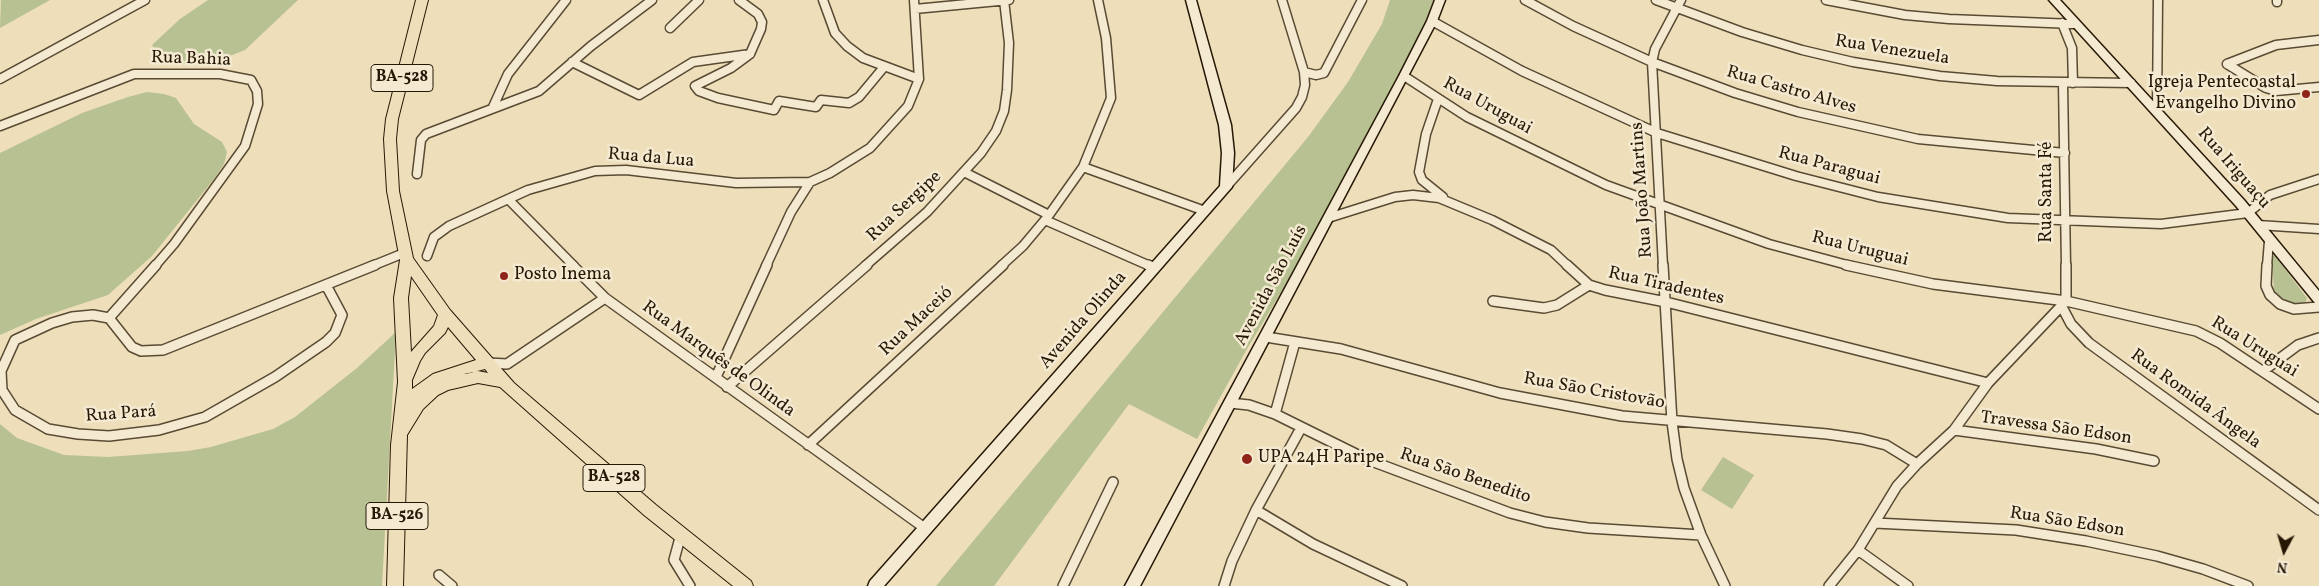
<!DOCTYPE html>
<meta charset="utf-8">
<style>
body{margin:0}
#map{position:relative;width:2319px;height:586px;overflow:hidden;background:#eedeba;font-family:Vollkorn,serif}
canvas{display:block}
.north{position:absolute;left:2259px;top:526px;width:50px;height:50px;-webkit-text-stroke:4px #f4ead2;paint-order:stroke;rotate:186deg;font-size:14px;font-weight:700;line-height:20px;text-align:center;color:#271806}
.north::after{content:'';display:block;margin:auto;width:18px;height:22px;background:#271806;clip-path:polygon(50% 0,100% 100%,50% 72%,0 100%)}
</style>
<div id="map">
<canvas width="2319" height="586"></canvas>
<div class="north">N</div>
</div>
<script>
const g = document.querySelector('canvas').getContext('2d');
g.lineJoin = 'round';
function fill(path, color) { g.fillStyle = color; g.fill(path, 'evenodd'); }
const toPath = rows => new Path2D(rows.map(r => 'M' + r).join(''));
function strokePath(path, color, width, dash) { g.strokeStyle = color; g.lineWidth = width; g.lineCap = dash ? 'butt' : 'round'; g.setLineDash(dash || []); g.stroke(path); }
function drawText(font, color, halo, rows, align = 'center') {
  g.font = font + ' Vollkorn,serif'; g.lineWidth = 5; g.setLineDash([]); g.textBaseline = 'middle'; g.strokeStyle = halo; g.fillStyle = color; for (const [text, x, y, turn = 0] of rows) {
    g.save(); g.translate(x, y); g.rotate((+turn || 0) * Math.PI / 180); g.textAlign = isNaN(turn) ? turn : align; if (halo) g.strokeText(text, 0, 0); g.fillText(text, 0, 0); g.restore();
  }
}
fill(toPath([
 [1,0,50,0,0,28],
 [208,0,298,0,245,50,209,64,181,64,166,61,157,54,152,45,180,19],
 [1390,0,1440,0,1326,218,1247,349,1197,439,1129,404,994,586,936,586,1308,137,1348,82,1382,24],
 [147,92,164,94,176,98,194,124,222,142,227,152,224,164,214,179,152,256,108,295,36,319,0,335,0,153,82,113,128,97],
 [2272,256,2275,256,2307,298,2305,304,2301,306,2284,302,2274,293],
 [396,332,382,586,0,586,0,424,17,438,64,455,108,457,188,451,211,447,273,429,295,417,357,368],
 [1723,457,1754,475,1732,509,1701,490]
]), '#b7c191');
const streetFar1 = toPath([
 [739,0,758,14,762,22,761,29,750,54,731,68,695,86,699,91,718,98,774,110,779,101,816,107,821,100,849,103,859,97,884,67],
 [823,0,835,33,847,46,863,58,919,79],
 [1525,0,1573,26,1652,62,1735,93,1798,112,1918,139,2065,153],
 [1656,0,1742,32,1802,50,1853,62,1940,76,1997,81,2131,83],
 [1826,0,1905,15,1949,19,2074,24],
 [2277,0,2277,2],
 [915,9,1009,0],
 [1432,21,1522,71,1657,133,1796,176,1878,197,2008,218,2161,224,2248,213,2270,195,2319,179],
 [2062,23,2072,48,2073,83],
 [670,28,699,0],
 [572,62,639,95,693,62,750,54],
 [2227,64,2266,88,2276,91,2319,87],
 [2227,64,2276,45,2319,40],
 [1304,72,1316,75,1324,73,1362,0],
 [1404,76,1467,117,1606,185,1769,244,1851,266],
 [0,79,145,0],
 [2063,83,2066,266],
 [1438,99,1426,134,1419,172,1422,180,1443,197],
 [493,107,508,74,566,0],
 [2157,111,2158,0],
 [0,126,134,74,220,74,251,80,257,91,258,104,245,146,174,244,155,266],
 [1083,167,1205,211],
 [964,172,1049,215],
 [417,174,421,140,426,134,539,91,591,46,652,0],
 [1226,187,1296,108,1302,97,1305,85,1304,72,1282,0],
 [508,199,574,266],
 [1328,218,1395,197,1413,195,1439,198,1492,220,1551,250,1568,266],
 [1045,220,1150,266],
 [2258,225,2319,229],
 [427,256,434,237,449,226,528,190,595,171,626,170,736,183,810,182],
 [372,266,404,253],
 [766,266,791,212,810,182,830,173,870,148,908,106,919,79,914,0],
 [865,266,927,212,981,153,996,131,1004,111,1007,90,1009,43,1004,0],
 [1001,266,1023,246,1049,215,1083,167,1111,98,1106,38,1098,0],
 [1663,266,1652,62,1655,49,1681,0],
 [2267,266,2269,241]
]);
const street = toPath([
 [572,265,605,298,926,529],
 [1148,265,1155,268],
 [1567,265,1589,285,1605,290,1666,302,1988,383],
 [1663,265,1672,422,1677,459,1684,488,1701,535,1725,586],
 [1846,265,1933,284,2066,301,2196,331,2220,343,2319,409],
 [2267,265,2266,286,2270,295,2280,304,2294,309,2319,307],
 [326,285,342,315,335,333,326,342,275,377,205,417,159,430,109,436,78,434,48,429,15,410,2,390,1,371,15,340,52,323,72,317,93,315,109,318,132,347,141,351,163,350,375,265],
 [1493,301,1544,308,1557,305,1589,285],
 [2062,307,2071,324,2089,343,2319,510],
 [109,318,156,265],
 [1266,337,1341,349,1500,393,1622,416,1827,434,1862,439,1886,445,1917,464],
 [488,363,507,364,605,298],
 [2263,371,2298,345,2319,338],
 [716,377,767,265],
 [727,387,867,265],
 [1230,403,1249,405,1275,414,1366,459,1510,513,1545,522,1588,528,1701,535],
 [1275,414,1295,342],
 [1954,430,2096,449,2154,461],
 [808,445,1003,265],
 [1256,510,1313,544,1402,586],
 [1875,523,2016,530,2086,541,2157,556,2203,569,2248,586],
 [681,534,674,560,690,586],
 [1858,550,1908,586],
 [439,575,452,586],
 [1063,586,1113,482],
 [1224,586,1232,561,1256,510,1301,428],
 [1829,586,1858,550,1897,486,1917,464,1954,430,1988,383,2066,301,2066,265]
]);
const secondary = toPath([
 [1186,0,1196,0,1231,125,1234,153,1232,187,884,586,868,586,870,581,1220,186,1222,153,1219,125,1186,0],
 [1435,0,1445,0,1437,21,1140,586,1125,586,1399,76,1427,21,1435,0],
 [2049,0,2060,0,2244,200,2319,291,2319,305,2315,303,2236,206,2049,0]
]);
const primary = toPath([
 [416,0,428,0,398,119,396,139,399,191,413,258,450,310,514,383,656,505,751,581,753,586,733,586,644,515,500,387,478,383,448,390,438,395,423,409,407,435,403,586,387,586,391,445,398,382,394,298,400,260,387,191,384,139,386,119,416,0],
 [411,276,438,315,434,326,411,352,408,298,411,276],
 [448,327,476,360,433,374,412,389,412,380,420,361,425,353,445,333,448,327],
 [485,369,488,373,478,371,464,374,466,374,485,369]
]);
strokePath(streetFar1, '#594a33', 11);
strokePath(street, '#594a33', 12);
strokePath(secondary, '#271806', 3);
strokePath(primary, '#271806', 2);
strokePath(streetFar1, '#f4ead2', 8);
strokePath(street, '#f4ead2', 9);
fill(secondary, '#f4ead2');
fill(primary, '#eedeba');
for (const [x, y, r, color] of [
 [2306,94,5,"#8f2418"],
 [504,276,5,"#8f2418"],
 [1247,459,6,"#8f2418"]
]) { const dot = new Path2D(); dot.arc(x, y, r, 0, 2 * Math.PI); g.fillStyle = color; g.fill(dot); strokePath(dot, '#f4ead2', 2); }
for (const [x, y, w] of [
 [402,78,62],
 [614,478,62],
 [397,516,62]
]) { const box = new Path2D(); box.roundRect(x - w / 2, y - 13.5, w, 27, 4); g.fillStyle = '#f4ead2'; g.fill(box); strokePath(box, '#271806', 1); }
drawText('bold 16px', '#271806', null, [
 ["BA-528",402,78],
 ["BA-528",614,478],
 ["BA-526",397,516]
]);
drawText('18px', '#271806', '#f4ead2', [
 ["Rua Venezuela",1892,51,9],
 ["Rua Bahia",191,60,2],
 ["Rua Castro Alves",1791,91,16],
 ["Rua Uruguai",1487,107,29],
 ["Rua da Lua",651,159,5],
 ["Rua Paraguai",1829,167,15],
 ["Rua Iriguaçu",2233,169,49],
 ["Rua João Martins",1643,190,-94],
 ["Rua Santa Fé",2048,192,-90],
 ["Rua Sergipe",905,207,-43],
 ["Rua Uruguai",1860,250,14],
 ["Avenida São Luís",1272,286,-62],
 ["Rua Tiradentes",1666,287,13],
 ["Avenida Olinda",1084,321,-49],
 ["Rua Maceió",917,322,-43],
 ["Rua Uruguai",2254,348,32],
 ["Rua Marquês de Olinda",718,360,36],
 ["Rua São Cristovão",1594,392,10],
 ["Rua Romida Ângela",2195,400,36],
 ["Rua Pará",121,415,-4],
 ["Travessa São Edson",2056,429,8],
 ["Rua São Benedito",1465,477,19],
 ["Rua São Edson",2067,523,9]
]);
drawText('18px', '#271806', '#f4ead2', [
 ["Igreja Pentecoastal",2296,84,"right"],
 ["Evangelho Divino",2296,105,"right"],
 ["Posto Inema",514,276],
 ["UPA 24H Paripe",1258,459]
], 'left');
</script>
